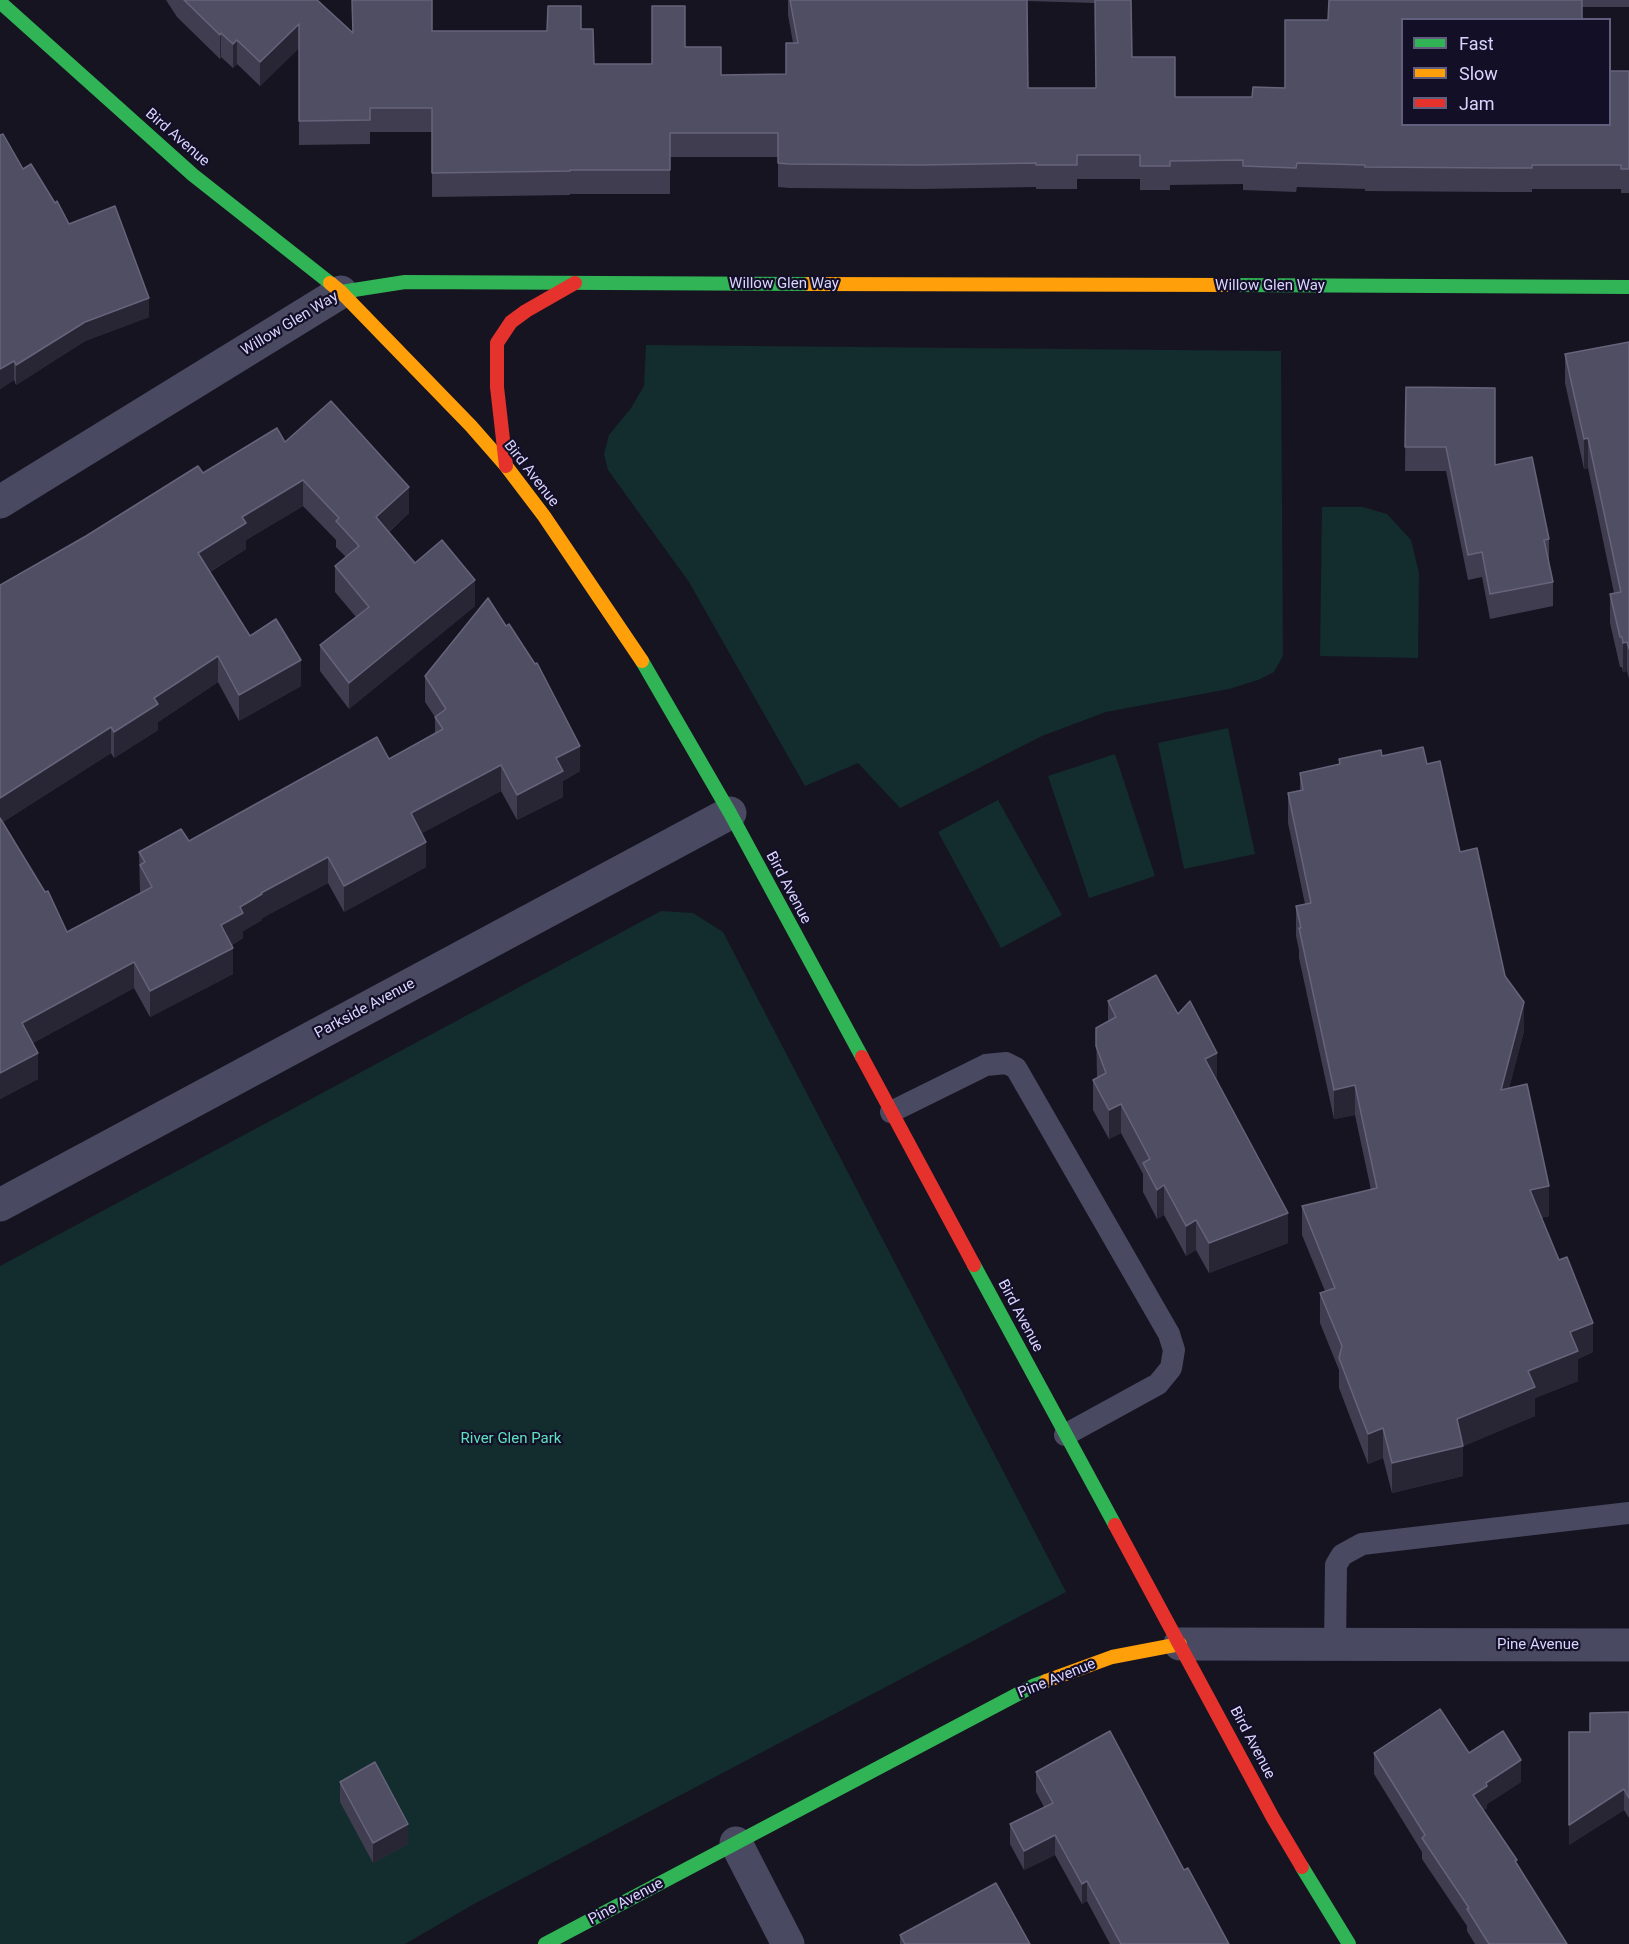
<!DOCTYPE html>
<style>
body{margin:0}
#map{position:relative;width:1629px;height:1944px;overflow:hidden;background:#161421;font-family:Roboto,sans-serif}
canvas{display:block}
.legend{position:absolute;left:1401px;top:18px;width:210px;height:108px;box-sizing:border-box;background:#130f26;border:2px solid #625e7d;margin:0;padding:8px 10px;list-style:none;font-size:18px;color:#d9d4ff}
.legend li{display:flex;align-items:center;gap:12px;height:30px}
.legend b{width:30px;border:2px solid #625e7d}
</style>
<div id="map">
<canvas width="1629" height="1944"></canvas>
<ul class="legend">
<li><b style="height:8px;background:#30b455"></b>Fast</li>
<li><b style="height:8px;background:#ff9f0a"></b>Slow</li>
<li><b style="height:8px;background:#e5322d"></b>Jam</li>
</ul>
</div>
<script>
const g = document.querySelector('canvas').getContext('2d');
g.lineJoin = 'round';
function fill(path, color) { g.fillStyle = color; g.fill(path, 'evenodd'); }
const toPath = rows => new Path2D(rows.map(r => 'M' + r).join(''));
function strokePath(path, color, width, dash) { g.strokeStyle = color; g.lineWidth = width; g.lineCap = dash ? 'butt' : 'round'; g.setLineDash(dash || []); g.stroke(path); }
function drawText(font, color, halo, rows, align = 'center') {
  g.font = font + ' Roboto,sans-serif'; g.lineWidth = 4.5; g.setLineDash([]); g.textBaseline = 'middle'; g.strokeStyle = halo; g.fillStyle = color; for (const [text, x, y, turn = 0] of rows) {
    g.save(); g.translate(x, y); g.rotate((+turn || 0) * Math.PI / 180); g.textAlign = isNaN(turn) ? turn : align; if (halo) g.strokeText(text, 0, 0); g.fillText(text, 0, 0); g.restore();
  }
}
fill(toPath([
 [646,345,1281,351,1283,656,1274,672,1258,680,1229,689,1106,712,1042,736,900,808,858,763,805,786,689,582,608,470,604,454,609,435,631,408,644,386],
 [1322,507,1363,507,1387,514,1411,540,1419,573,1418,658,1320,656],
 [1228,728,1255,854,1184,869,1158,743],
 [1115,754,1155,876,1089,898,1048,776],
 [998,800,1062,915,1001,948,938,832],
 [661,911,693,913,723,932,1066,1592,474,1904,405,1944,0,1944,0,1266]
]), '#132c2d');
strokePath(toPath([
 [891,1112,986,1065,1006,1063,1016,1068,1169,1334,1174,1350,1171,1368,1158,1384,1065,1435],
 [1335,1646,1336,1565,1342,1555,1362,1544,1629,1513]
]), '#4a4962', 22);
strokePath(toPath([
 [0,502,341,292],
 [0,1205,730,813],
 [1180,1644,1629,1645],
 [736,1843,788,1944]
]), '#4a4962', 33);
strokePath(toPath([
 [0,2,193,175,330,283],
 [1233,285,1629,287],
 [341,292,405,282,808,284],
 [642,661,730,813,862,1057],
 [974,1265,1115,1525],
 [1302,1867,1349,1944],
 [545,1944,1035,1685,1046,1681]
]), '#30b455', 14);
strokePath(toPath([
 [330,283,341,292,471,426,506,466,544,516,642,661],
 [808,284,1233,285],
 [1046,1681,1112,1657,1180,1644]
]), '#ff9f0a', 14);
strokePath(toPath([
 [506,466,497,387,497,343,511,322,526,311,575,283],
 [862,1057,974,1265],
 [1115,1525,1273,1818,1302,1867]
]), '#e5322d', 14);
fill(toPath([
 [166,0,317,0,353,33,432,31,547,31,581,29,594,64,652,64,685,47,721,75,786,74,793,43,788,15,788,0,1131,0,1132,57,1175,97,1252,97,1285,88,1328,20,1329,0,1629,0,1629,7,1582,7,1402,124,1629,71,1629,193,1621,193,1621,189,1532,189,1532,192,1503,192,1365,191,1365,189,1297,187,1296,192,1243,190,1243,184,1170,185,1170,190,1140,190,1140,179,1077,179,1077,189,1036,189,1036,187,922,189,789,188,778,187,778,157,670,157,670,194,570,194,570,195,432,197,432,132,370,132,370,144,299,145,299,48,260,86,237,64,233,68,221,57,220,59,177,17],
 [1027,1,1095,3,1096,88,1028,88],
 [23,169,69,224,149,317,85,341,16,385,14,380,0,389],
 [1629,342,1629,679,1627,671,1623,672,1622,667,1620,667,1610,623,1610,594,1614,593,1588,468,1584,469,1565,383,1565,354],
 [1406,387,1495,465,1549,539,1549,563,1553,582,1553,606,1490,619,1482,577,1468,580,1446,471,1405,471],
 [285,442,409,513,389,532,415,563,475,606,349,709,320,671,320,645,356,617,335,592,335,566,346,557,336,547,336,540,303,506,246,540,246,549,210,572,250,636,301,686,239,721,218,682,158,722,158,730,114,758,111,753,3,822,67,932,141,893,140,891,139,852,189,841,389,759,435,733,435,717,425,702,425,676,580,771,563,781,563,797,517,820,501,791,422,833,426,867,344,912,328,883,262,918,262,920,243,931,243,938,232,945,233,974,150,1017,134,988,33,1043,38,1079,0,1099,0,585,203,473],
 [1382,756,1427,764,1460,852,1505,976,1524,1031,1509,1088,1549,1216,1541,1218,1593,1352,1578,1359,1578,1381,1535,1398,1535,1416,1463,1446,1463,1476,1392,1493,1383,1458,1368,1464,1339,1388,1339,1370,1320,1323,1320,1293,1325,1291,1302,1235,1302,1206,1371,1190,1355,1115,1334,1119,1299,958,1299,950,1296,936,1296,906,1305,904,1288,823,1288,793,1300,791,1300,773,1339,765,1339,759],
 [1108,1001,1178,1014,1217,1080,1288,1243,1209,1273,1196,1250,1186,1256,1164,1215,1157,1219,1143,1192,1143,1174,1121,1133,1109,1139,1093,1110,1093,1080,1097,1078,1096,1028,1108,1022],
 [1629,1712,1629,1818,1624,1810,1569,1845,1590,1732],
 [1374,1753,1469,1753,1521,1782,1487,1804,1487,1808,1483,1810,1567,1944,1475,1944,1467,1931,1467,1926,1422,1859,1422,1852,1374,1774],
 [1036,1772,1184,1870,1229,1944,1110,1944,1087,1901,1082,1904,1055,1855,1024,1870,1010,1844,1010,1824,1044,1807,1036,1792],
 [340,1782,408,1844,373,1863,340,1802],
 [900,1935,1030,1944,900,1944]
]), '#403d50');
fill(toPath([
 [299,24,299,48,260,86,260,62],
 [221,33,221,57,220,59,220,35],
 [237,40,237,64,233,68,233,44],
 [149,298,149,317,85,341,16,385,16,365,85,322],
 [14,361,14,380,0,389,0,369],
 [1588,438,1588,468,1584,469,1584,439],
 [303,480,303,506,246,540,246,549,198,579,198,553,242,517],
 [409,487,409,513,376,543,376,517],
 [475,580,475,606,349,709,349,683],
 [1627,642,1627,671,1623,672,1623,643],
 [218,656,218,682,158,722,158,730,114,758,114,732,154,698],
 [301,660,301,686,239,721,239,695],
 [111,727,111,753,0,824,0,798],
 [580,746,580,771,563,781,563,797,517,820,517,795,556,758],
 [501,765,501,791,411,839,411,813],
 [426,842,426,867,344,912,344,886],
 [328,857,328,883,262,918,262,920,243,931,243,938,221,951,221,925,240,907,261,893],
 [233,948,233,974,150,1017,150,991],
 [134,962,134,988,22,1049,22,1023],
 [1524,1002,1524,1031,1501,1119,1501,1090],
 [38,1053,38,1079,0,1099,0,1073],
 [1217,1053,1217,1082,1205,1059],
 [1355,1085,1355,1115,1334,1119,1334,1090],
 [1121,1104,1121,1133,1109,1139,1109,1110],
 [1164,1185,1164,1215,1157,1219,1157,1190],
 [1549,1186,1549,1216,1530,1220,1530,1190],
 [1288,1213,1288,1243,1209,1273,1209,1243],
 [1196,1220,1196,1250,1186,1256,1186,1226],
 [1593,1323,1593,1352,1578,1359,1578,1381,1535,1398,1535,1416,1462,1447,1463,1446,1463,1476,1392,1493,1392,1463,1528,1371,1570,1332],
 [1383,1428,1383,1458,1368,1464,1368,1434],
 [1521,1760,1521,1782,1487,1804,1487,1808,1473,1817,1473,1795,1486,1783],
 [1624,1789,1624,1810,1569,1845,1569,1825],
 [408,1824,408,1844,373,1863,373,1843],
 [1055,1835,1055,1855,1024,1870,1024,1851],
 [1087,1881,1087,1901,1082,1904,1082,1884]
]), '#282635');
const building = toPath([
 [184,0,317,0,353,33,352,0,432,0,432,31,547,31,548,6,581,6,581,29,593,29,594,64,652,64,652,6,685,6,685,47,721,47,721,75,786,74,786,43,798,43,790,0,1027,0,1028,88,1096,88,1095,0,1131,0,1132,57,1175,57,1175,97,1252,97,1253,87,1285,88,1285,20,1328,20,1329,0,1582,0,1582,20,1402,20,1402,124,1610,124,1610,71,1629,71,1629,169,1621,169,1621,165,1532,165,1532,168,1503,168,1365,167,1365,165,1297,163,1296,168,1243,166,1243,160,1170,161,1170,166,1140,166,1140,155,1077,155,1077,165,1036,165,1036,163,922,165,789,164,778,163,778,133,670,133,670,170,570,170,570,171,432,173,432,108,370,108,370,120,299,121,299,24,260,62,237,40,233,44,221,33,220,35,184,0],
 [3,134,23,169,31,164,55,203,57,201,69,224,115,206,149,298,85,322,16,365,14,361,0,369,0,135,3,134],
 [1629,342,1629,649,1627,642,1623,643,1622,637,1620,637,1610,594,1621,592,1588,438,1584,439,1565,354,1629,342],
 [1406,387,1495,388,1495,465,1532,457,1549,539,1544,540,1553,582,1490,594,1482,552,1468,555,1446,447,1405,447,1406,387],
 [331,401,409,487,376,517,415,563,442,540,475,580,349,683,320,645,369,607,335,566,359,546,336,521,339,518,303,480,242,517,246,523,198,553,250,636,276,619,301,660,239,695,218,656,154,698,158,704,114,732,111,727,0,798,0,585,86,536,198,466,203,473,277,428,285,442,331,401],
 [488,598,506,626,509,624,535,664,537,663,580,746,556,758,563,771,517,795,501,765,411,813,426,842,344,886,328,857,261,893,262,894,240,907,243,913,221,925,233,948,150,991,134,962,22,1023,38,1053,0,1073,0,818,45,892,48,891,67,932,152,887,140,865,145,862,139,852,181,829,189,841,377,737,389,759,443,729,435,717,446,709,425,676,488,598],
 [1423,747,1427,764,1440,761,1460,852,1477,848,1505,976,1524,1002,1501,1090,1527,1084,1549,1186,1530,1190,1559,1260,1567,1257,1593,1323,1570,1332,1578,1351,1528,1371,1535,1387,1457,1419,1463,1446,1392,1463,1383,1428,1368,1434,1339,1358,1342,1346,1320,1293,1335,1288,1302,1206,1377,1188,1355,1085,1334,1090,1299,928,1301,928,1296,906,1311,903,1288,793,1303,790,1300,773,1340,764,1339,759,1381,750,1382,756,1423,747],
 [1156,975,1178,1014,1190,1001,1217,1053,1205,1059,1288,1213,1209,1243,1196,1220,1186,1226,1164,1185,1157,1190,1143,1163,1150,1159,1121,1104,1109,1110,1093,1080,1106,1073,1096,1046,1096,1028,1116,1017,1108,1001,1156,975],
 [1440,1709,1469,1753,1503,1731,1521,1760,1486,1783,1487,1786,1473,1795,1517,1860,1515,1861,1567,1944,1489,1944,1467,1909,1469,1908,1422,1838,1425,1835,1374,1753,1440,1709],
 [1629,1712,1629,1798,1624,1789,1569,1825,1569,1732,1590,1732,1590,1713,1629,1712],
 [1110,1731,1184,1870,1188,1868,1229,1944,1121,1944,1087,1881,1082,1884,1055,1835,1024,1851,1010,1824,1053,1803,1036,1772,1110,1731],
 [375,1762,408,1824,373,1843,340,1782,375,1762],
 [996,1883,1030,1944,905,1944,900,1935,996,1883]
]);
fill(building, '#504e63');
strokePath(building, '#66637b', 1.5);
drawText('15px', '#d9d4ff', '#130f26', [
 ["Bird Avenue",177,138,41],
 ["Willow Glen Way",784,284],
 ["Willow Glen Way",1270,286],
 ["Willow Glen Way",290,324,-31],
 ["Bird Avenue",531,474,52],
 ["Bird Avenue",788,888,62],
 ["Parkside Avenue",365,1009,-28],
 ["Bird Avenue",1020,1316,62],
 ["Pine Avenue",1538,1645],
 ["Pine Avenue",1057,1679,-22],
 ["Bird Avenue",1252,1743,62],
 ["Pine Avenue",626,1902,-28]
]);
drawText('15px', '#5fe0c0', '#130f26', [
 ["River Glen Park",511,1439]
]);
</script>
